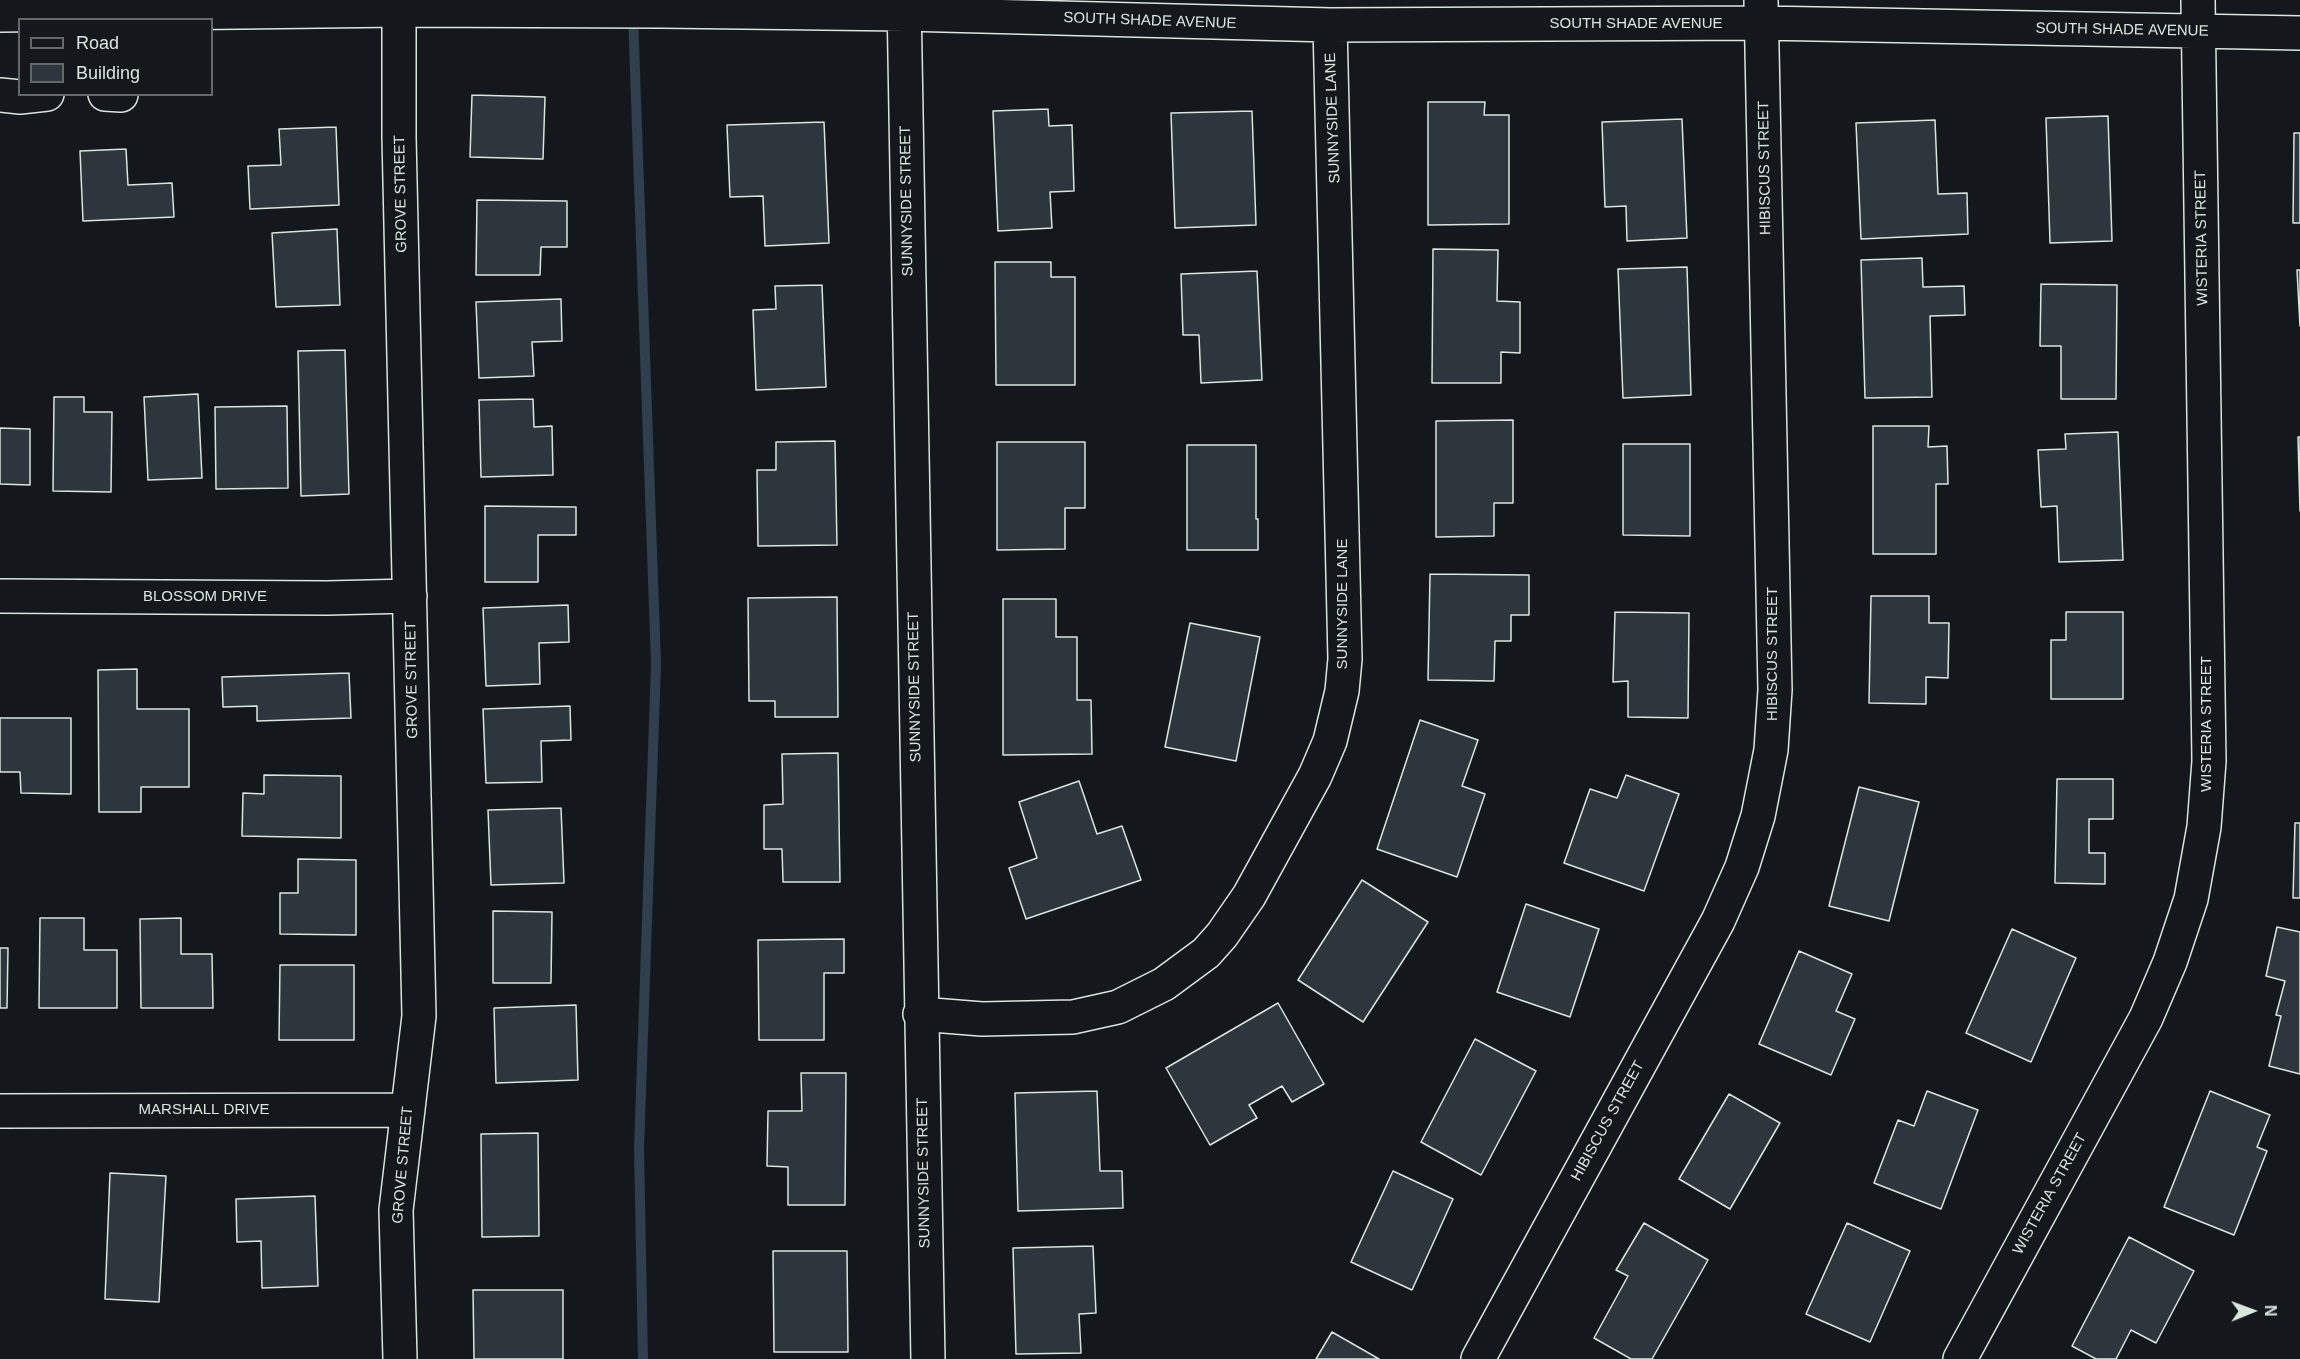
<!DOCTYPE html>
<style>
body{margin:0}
#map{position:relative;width:2300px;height:1359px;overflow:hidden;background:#14181c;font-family:Helvetica,sans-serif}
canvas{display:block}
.legend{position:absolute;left:18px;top:18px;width:195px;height:78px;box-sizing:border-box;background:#14181c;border:2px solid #626a69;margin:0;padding:8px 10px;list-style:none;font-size:18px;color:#d8e6dc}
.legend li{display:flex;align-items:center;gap:12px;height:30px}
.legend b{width:30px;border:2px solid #626a69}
.north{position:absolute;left:2222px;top:1281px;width:60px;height:60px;-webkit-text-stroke:4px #14181c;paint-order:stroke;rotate:89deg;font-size:16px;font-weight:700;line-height:24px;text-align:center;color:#d8e6dc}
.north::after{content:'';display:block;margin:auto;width:21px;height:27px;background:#d8e6dc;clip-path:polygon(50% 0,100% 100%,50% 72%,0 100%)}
</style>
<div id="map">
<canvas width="2300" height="1359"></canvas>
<ul class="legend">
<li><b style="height:8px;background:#14181c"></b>Road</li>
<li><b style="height:16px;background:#2c363c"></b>Building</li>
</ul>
<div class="north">N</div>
</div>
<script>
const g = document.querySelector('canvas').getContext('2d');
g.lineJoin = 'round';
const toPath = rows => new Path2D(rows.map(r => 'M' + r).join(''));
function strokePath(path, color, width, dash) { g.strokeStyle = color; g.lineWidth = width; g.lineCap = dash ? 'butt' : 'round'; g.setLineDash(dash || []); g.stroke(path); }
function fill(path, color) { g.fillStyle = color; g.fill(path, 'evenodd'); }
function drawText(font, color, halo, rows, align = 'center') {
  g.font = font + ' Helvetica,sans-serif'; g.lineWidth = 4.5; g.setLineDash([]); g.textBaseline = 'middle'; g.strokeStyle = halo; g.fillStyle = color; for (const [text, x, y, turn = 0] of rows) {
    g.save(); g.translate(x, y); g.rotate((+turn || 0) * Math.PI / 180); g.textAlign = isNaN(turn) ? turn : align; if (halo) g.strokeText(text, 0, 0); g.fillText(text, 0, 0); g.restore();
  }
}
strokePath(toPath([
 [633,15,656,664,639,1148,643,1359]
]), '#2f3f4d', 10);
const building = toPath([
 [472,95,545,97,543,159,470,157,472,95],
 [1428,102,1485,102,1484,115,1509,115,1509,224,1428,225,1428,102],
 [1048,109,1049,126,1072,125,1074,191,1050,192,1052,228,998,231,993,111,1048,109],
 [1252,111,1256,225,1175,228,1171,113,1252,111],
 [2108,116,2112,241,2050,243,2046,118,2108,116],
 [1682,119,1687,238,1627,241,1626,206,1605,207,1602,122,1682,119],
 [1935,120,1938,194,1967,193,1968,234,1861,239,1856,123,1935,120],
 [824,122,829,243,765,246,763,196,730,197,727,125,824,122],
 [336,127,339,205,250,209,248,166,281,165,279,129,336,127],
 [2294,133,2300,133,2300,223,2293,223,2294,133],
 [126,149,128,185,172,183,174,217,83,221,80,151,126,149],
 [477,200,567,201,567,247,541,247,540,275,476,275,477,200],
 [337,229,340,305,276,307,272,233,337,229],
 [1433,249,1498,250,1497,301,1520,302,1520,353,1501,352,1501,383,1432,383,1433,249],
 [1922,258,1923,287,1964,286,1965,315,1930,316,1932,397,1865,398,1861,260,1922,258],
 [995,262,1051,262,1051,277,1075,277,1075,385,996,385,995,262],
 [1687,267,1691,395,1623,398,1618,269,1687,267],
 [2297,270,2300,270,2300,326,2297,270],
 [1257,271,1262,380,1201,383,1199,335,1183,335,1181,274,1257,271],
 [2041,284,2117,285,2116,399,2061,399,2061,346,2040,346,2041,284],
 [822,285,826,387,756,390,753,310,776,309,775,286,822,285],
 [561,299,562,341,532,342,534,376,479,378,476,302,561,299],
 [345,350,349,494,301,496,298,351,345,350],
 [198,394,202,478,148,480,144,397,198,394],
 [54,397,84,397,84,412,112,412,111,492,53,491,54,397],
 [533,399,534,427,552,426,553,475,481,477,479,400,533,399],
 [287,406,288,488,216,489,215,407,287,406],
 [1513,420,1513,503,1494,503,1494,536,1436,537,1436,421,1513,420],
 [1873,426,1929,426,1928,447,1947,446,1948,484,1936,484,1936,554,1873,554,1873,426],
 [0,428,30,429,30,485,0,484,0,428],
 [2118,432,2123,560,2059,562,2057,506,2041,507,2038,450,2066,449,2065,434,2118,432],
 [2298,437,2300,437,2300,511,2298,437],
 [835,441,837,545,758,546,757,470,776,470,776,442,835,441],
 [997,442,1085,442,1085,508,1065,508,1065,549,997,550,997,442],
 [1623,444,1690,444,1690,536,1623,535,1623,444],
 [1187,445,1256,445,1256,519,1258,519,1258,550,1187,550,1187,445],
 [485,506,576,507,576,535,538,535,538,582,485,582,485,506],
 [1430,574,1529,575,1529,615,1511,615,1511,641,1495,641,1494,681,1428,680,1430,574],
 [1871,596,1929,596,1929,623,1949,623,1948,678,1926,677,1926,704,1869,703,1871,596],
 [837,597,838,717,775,717,775,701,749,701,748,598,837,597],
 [1003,599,1056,599,1056,637,1077,637,1077,700,1091,700,1092,754,1003,755,1003,599],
 [568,605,569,642,539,643,540,684,486,686,483,608,568,605],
 [1615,612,1689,613,1688,718,1628,717,1628,681,1613,682,1615,612],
 [2066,612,2123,612,2123,699,2051,699,2051,640,2066,640,2066,612],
 [1190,623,1260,637,1236,761,1165,747,1190,623],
 [137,669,137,709,189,709,189,787,141,787,141,812,99,812,98,670,137,669],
 [349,673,351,718,257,721,257,706,223,707,222,677,349,673],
 [570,706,571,740,541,741,542,782,486,783,483,709,570,706],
 [0,718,71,718,71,794,21,793,20,772,0,772,0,718],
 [1420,720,1478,740,1462,786,1485,794,1457,877,1377,849,1420,720],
 [838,753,840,882,783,882,782,849,764,849,764,805,783,804,782,754,838,753],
 [264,775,341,776,341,838,242,836,243,793,264,794,264,775],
 [1626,775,1679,794,1644,891,1564,863,1590,789,1617,798,1626,775],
 [2057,779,2113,779,2113,819,2089,819,2089,853,2105,853,2105,884,2055,883,2057,779],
 [1079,781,1097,834,1122,826,1141,880,1026,919,1009,868,1037,858,1019,802,1079,781],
 [1859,787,1919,802,1889,921,1829,906,1859,787],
 [561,808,564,883,491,885,488,810,561,808],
 [2295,823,2300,823,2300,898,2293,898,2295,823],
 [298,859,356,860,356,935,280,934,280,893,298,893,298,859],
 [1362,880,1428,922,1363,1022,1298,980,1362,880],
 [1526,904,1599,929,1570,1017,1497,992,1526,904],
 [493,911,552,912,551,983,493,983,493,911],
 [40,918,84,918,84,950,117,950,117,1008,39,1008,40,918],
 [181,918,181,954,212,954,213,1008,141,1008,140,919,181,918],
 [2277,927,2300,932,2300,1074,2269,1066,2281,1016,2276,1015,2285,981,2266,976,2277,927],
 [2012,929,2076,958,2031,1062,1966,1033,2012,929],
 [844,939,844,973,824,973,824,1040,759,1040,758,940,844,939],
 [0,948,8,948,7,1008,0,1008,0,948],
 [1799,951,1852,974,1836,1011,1855,1019,1831,1075,1759,1044,1799,951],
 [280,965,354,965,354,1040,279,1040,280,965],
 [1278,1003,1324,1084,1292,1102,1282,1086,1249,1105,1257,1118,1210,1145,1166,1068,1278,1003],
 [576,1005,578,1080,496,1083,494,1008,576,1005],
 [1475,1039,1536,1071,1481,1175,1421,1142,1475,1039],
 [801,1073,846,1073,845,1205,788,1205,788,1167,767,1166,768,1111,802,1111,801,1073],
 [1097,1091,1100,1171,1122,1171,1123,1208,1018,1211,1015,1093,1097,1091],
 [1927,1091,1978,1110,1941,1209,1874,1183,1898,1120,1914,1126,1927,1091],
 [2210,1091,2270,1115,2257,1147,2267,1151,2234,1235,2164,1207,2210,1091],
 [1729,1094,1780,1123,1730,1209,1679,1179,1729,1094],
 [538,1133,539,1236,482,1237,481,1134,538,1133],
 [1393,1171,1453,1199,1412,1290,1351,1262,1393,1171],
 [110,1173,166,1176,159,1302,105,1299,110,1173],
 [315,1196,318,1286,262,1288,261,1241,237,1242,236,1199,315,1196],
 [1644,1223,1708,1260,1652,1359,1631,1359,1594,1338,1628,1276,1616,1270,1644,1223],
 [1847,1223,1910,1251,1870,1342,1806,1314,1847,1223],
 [2129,1237,2194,1271,2156,1343,2131,1330,2116,1359,2096,1359,2072,1346,2129,1237],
 [1093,1246,1096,1313,1079,1314,1081,1353,1016,1354,1013,1248,1093,1246],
 [773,1251,847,1251,848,1352,774,1352,773,1251],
 [473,1290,563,1290,563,1359,474,1359,473,1290],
 [1332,1332,1379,1359,1316,1359,1332,1332]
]);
fill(building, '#2c363c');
strokePath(building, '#d8e6dc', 1.5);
const minor = toPath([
 [399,0,399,137,419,1016,396,1210,400,1359],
 [904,0,928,1359],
 [0,15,400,10,662,11,904,14,1330,25,1762,23,2300,33],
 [105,94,121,95],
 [0,95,20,97,47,94],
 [0,596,327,598,410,596],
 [920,1014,982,1019,1073,1017,1118,1007,1164,984,1206,953,1222,935,1249,896,1315,776,1330,741,1342,691,1345,659,1330,25],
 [0,1111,408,1110],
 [1478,1359,1718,921,1742,867,1758,816,1771,750,1775,690,1761,0],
 [1960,1359,2146,1018,2170,962,2191,899,2204,827,2209,761,2198,0]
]);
strokePath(minor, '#d8e6dc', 36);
strokePath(minor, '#14181c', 33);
drawText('15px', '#d8e6dc', '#14181c', [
 ["SOUTH SHADE AVENUE",1150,21,2],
 ["SOUTH SHADE AVENUE",1636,24],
 ["SOUTH SHADE AVENUE",2122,30,1],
 ["SUNNYSIDE LANE",1333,118,-92],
 ["HIBISCUS STREET",1765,168,-91],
 ["GROVE STREET",401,194,-91],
 ["SUNNYSIDE STREET",907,201,-91],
 ["WISTERIA STREET",2202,238,-91],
 ["BLOSSOM DRIVE",205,597],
 ["SUNNYSIDE LANE",1343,604,-90],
 ["HIBISCUS STREET",1773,654,-90],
 ["GROVE STREET",412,680,-91],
 ["SUNNYSIDE STREET",915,687,-91],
 ["WISTERIA STREET",2207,724,-90],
 ["MARSHALL DRIVE",204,1110],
 ["HIBISCUS STREET",1608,1121,-61],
 ["GROVE STREET",403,1165,-85],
 ["SUNNYSIDE STREET",924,1173,-91],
 ["WISTERIA STREET",2050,1194,-61]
]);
</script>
